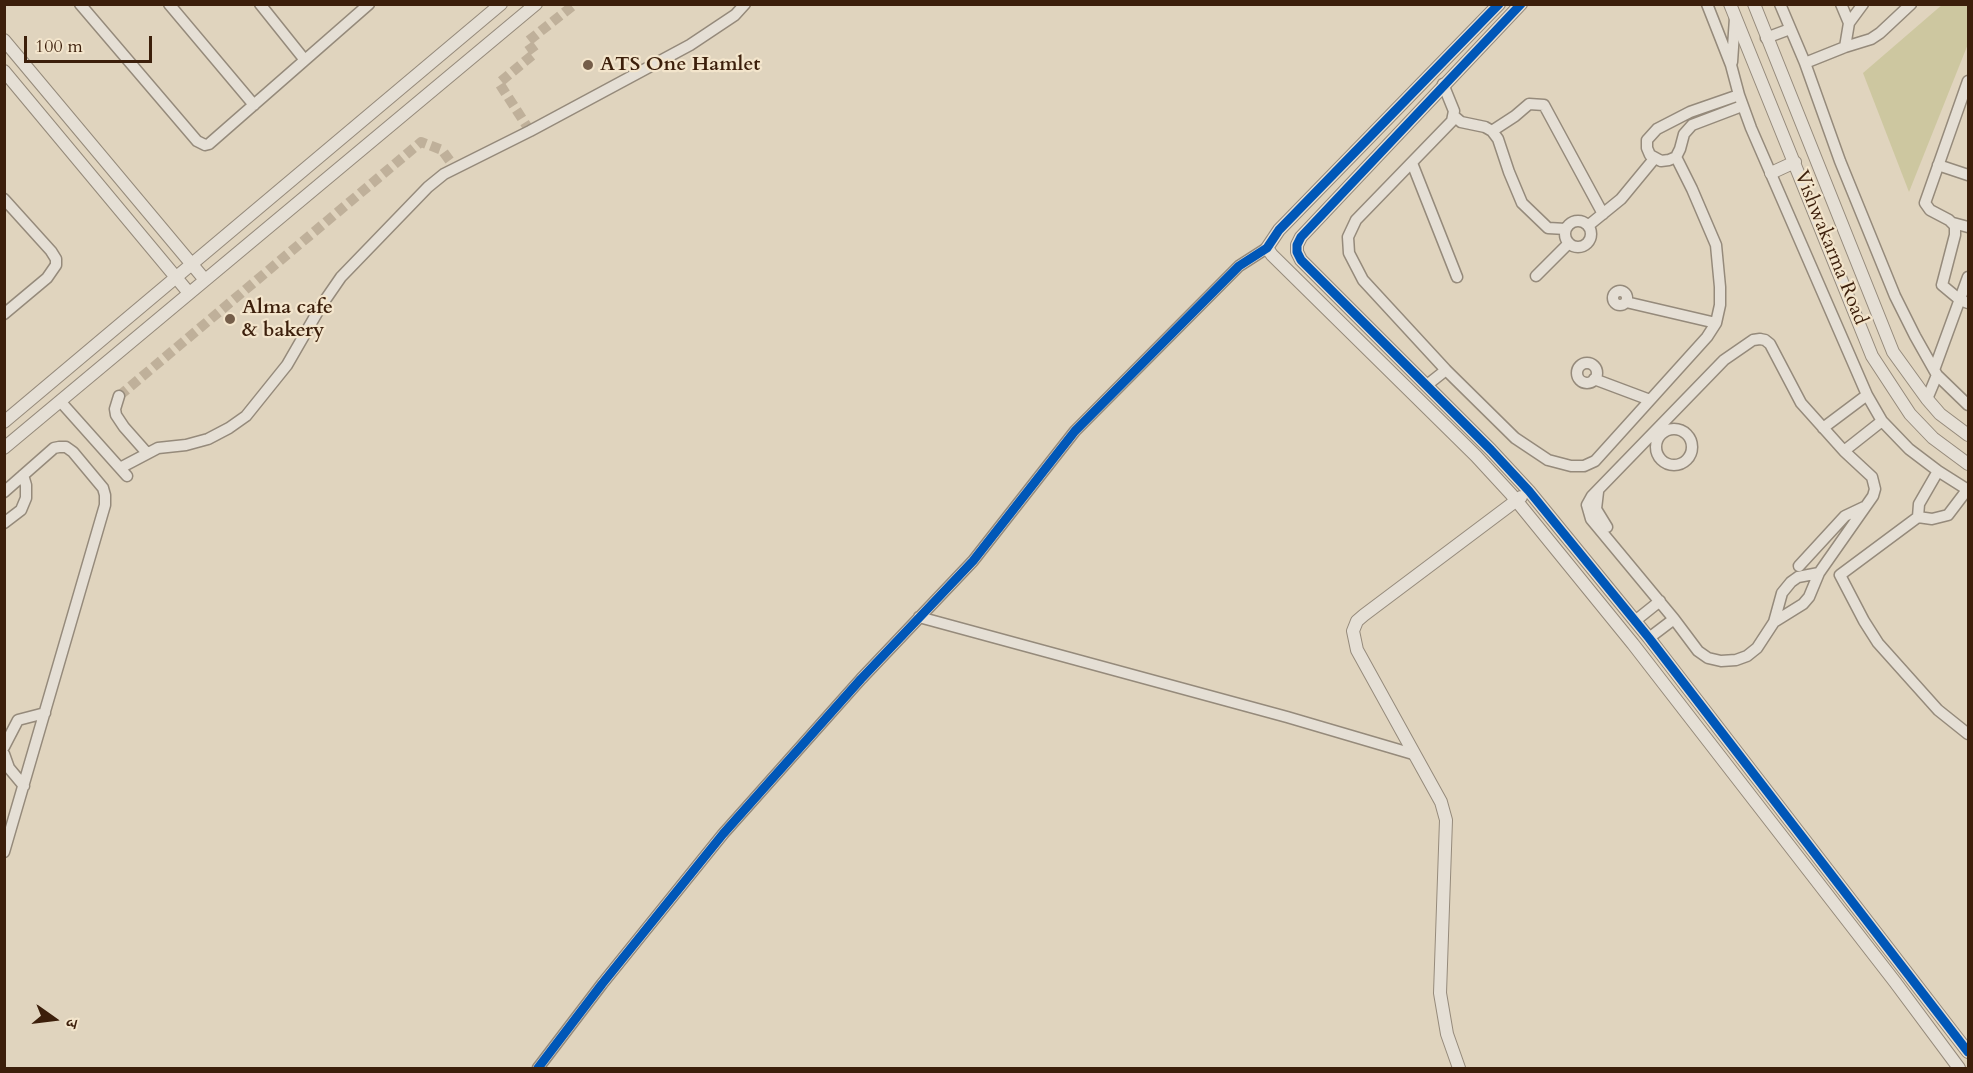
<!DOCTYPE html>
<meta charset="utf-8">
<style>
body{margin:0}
#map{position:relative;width:1973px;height:1073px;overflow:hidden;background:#e0d4be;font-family:Cardo,"Noto Serif Devanagari",serif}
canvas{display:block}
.frame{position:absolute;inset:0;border:6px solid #3c1f0b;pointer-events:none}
.north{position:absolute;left:24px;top:989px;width:60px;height:60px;-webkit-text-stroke:4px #f3e5cc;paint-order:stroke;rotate:104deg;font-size:16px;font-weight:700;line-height:24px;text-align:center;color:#3c1f0b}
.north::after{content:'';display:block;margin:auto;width:21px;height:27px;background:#3c1f0b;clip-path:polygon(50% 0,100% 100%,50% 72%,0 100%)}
.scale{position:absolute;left:24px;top:36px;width:128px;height:27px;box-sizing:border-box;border:3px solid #3c1f0b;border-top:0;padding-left:8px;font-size:18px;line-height:21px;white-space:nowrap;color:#3c1f0b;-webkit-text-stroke:4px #f3e5cc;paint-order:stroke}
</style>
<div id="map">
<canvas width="1973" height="1073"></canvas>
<div class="frame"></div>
<div class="north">उ</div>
<div class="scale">100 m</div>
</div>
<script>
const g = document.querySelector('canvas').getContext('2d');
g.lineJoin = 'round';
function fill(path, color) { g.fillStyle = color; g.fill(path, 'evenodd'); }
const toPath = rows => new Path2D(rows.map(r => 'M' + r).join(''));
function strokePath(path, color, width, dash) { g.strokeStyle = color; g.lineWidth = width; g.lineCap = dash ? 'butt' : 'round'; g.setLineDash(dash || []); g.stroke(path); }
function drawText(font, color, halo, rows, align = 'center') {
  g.font = font + ' Cardo,serif'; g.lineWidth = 4.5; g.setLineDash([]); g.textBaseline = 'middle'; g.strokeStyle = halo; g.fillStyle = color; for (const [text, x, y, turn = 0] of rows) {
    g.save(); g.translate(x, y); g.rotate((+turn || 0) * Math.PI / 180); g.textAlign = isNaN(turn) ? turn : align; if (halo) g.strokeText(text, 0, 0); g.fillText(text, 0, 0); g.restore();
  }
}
fill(toPath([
 [1943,4,1968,5,1968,44,1909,192,1863,73]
]), '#cdc7a0');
strokePath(toPath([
 [530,131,499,83,535,53,527,42,575,4],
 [119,396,421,142,442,150,455,168]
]), '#bfb09a', 10, [10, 5]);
const minor = toPath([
 [80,4,197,141,205,145,209,144,369,4],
 [169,4,254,105],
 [260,4,304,59],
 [1707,4,1731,65,1739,95,1751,128,1867,395,1882,421,1909,449,1938,471,1968,490],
 [1780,4,1805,63,1845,47,1871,39,1880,33,1911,4],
 [1841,4,1849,23],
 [1766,38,1790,29],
 [1845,47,1849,23,1863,4],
 [1732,62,1735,18],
 [1805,63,1840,161,1895,296,1915,336,1937,375,1968,405],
 [1968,81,1925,203,1930,210,1949,220,1955,226,1955,235,1942,285,1960,300,1968,303],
 [1443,84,1454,111,1452,121,1356,220,1348,237,1349,253,1363,280,1446,370,1515,438,1548,460,1571,466,1584,466,1595,461,1707,337,1716,323,1720,305,1720,287,1716,245,1692,189,1676,157],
 [1739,95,1690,112,1657,129,1647,140,1647,148,1650,155,1661,161,1669,160,1676,157,1680,149,1684,134,1692,125,1742,106],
 [1454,116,1461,122,1485,127,1492,131,1498,139,1509,172,1522,203,1548,228,1566,229],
 [1492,131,1515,116,1529,104,1544,105,1603,214],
 [1412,163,1457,277],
 [1938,165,1968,175],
 [4,199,51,251,56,259,56,265,47,278,4,314],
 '1565 234a13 13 0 1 1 26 0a13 13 0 1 1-26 0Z',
 [1953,223,1968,227],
 [1589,225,1621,199,1654,159],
 [1536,276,1569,243],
 '1613 298a7 7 0 1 1 14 0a7 7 0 1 1-14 0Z',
 [1626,302,1716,323],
 [1760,339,1765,340,1770,344,1801,403,1844,451,1872,477,1875,489,1873,496,1819,573,1809,597,1803,604,1774,622,1757,648,1747,656,1736,660,1721,661,1708,658,1698,651,1674,619,1591,519,1587,505,1592,496,1724,360,1753,340,1760,339],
 '1577 373a10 10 0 1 1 20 0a10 10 0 1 1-20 0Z',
 [1934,370,1968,277],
 [1594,379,1650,400],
 [1427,385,1446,370],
 [119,396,115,409,116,415,124,427,147,453],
 [1927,399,1937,375],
 [60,401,127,476],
 [1823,428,1867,395],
 '1656 447a18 18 0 1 1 36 0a18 18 0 1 1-36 0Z',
 [1844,451,1882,421],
 [120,468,158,448,186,445,208,439,229,428,246,416,287,365,321,306,341,277,428,187,444,174,530,131,690,45,735,15,745,4],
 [1967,490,1948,515,1932,519,1918,517,1840,575,1864,621,1878,643,1938,710,1968,734],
 [4,492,54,448,59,447,66,447,73,452,103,488,105,495,105,505,4,852],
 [1598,492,1596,509,1607,527],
 [1918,517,1919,504,1938,471],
 [4,523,21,510,26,498,26,485,23,475],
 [1799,566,1845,516,1864,507],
 [919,617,1287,717,1413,754],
 [1635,621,1660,601],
 [1774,622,1782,593,1791,582,1798,577,1819,573],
 [1649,638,1674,619],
 [4,747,18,720,45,713],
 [4,754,9,768,24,786],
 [538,1068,602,984,723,834,861,679,973,561,1075,431,1239,266,1267,248]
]);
const tertiary = toPath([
 [1499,4,1279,230,1267,248,1272,255,1476,456,1511,494,1633,644,1895,982,1959,1068],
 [1521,4,1301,237,1297,245,1297,252,1301,260,1491,450,1529,491,1649,638,1968,1052],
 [1730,4,1872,356,1910,414,1933,438,1968,464],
 [1754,4,1893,352,1927,399,1940,414,1968,435],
 [4,40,205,280],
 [4,71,189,293],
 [1771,173,1795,162],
 [4,422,501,4],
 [4,448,536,4],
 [1459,1068,1447,1034,1440,993,1446,820,1441,802,1357,650,1353,631,1357,621,1364,615,1521,497]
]);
strokePath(minor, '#958a7b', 13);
strokePath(tertiary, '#958a7b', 14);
strokePath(minor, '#e5dfd5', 10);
strokePath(tertiary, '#e5dfd5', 12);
strokePath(toPath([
 [1521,4,1301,237,1297,245,1297,252,1301,260,1491,450,1529,491,1649,638,1968,1052],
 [538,1068,602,984,723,834,861,679,973,561,1075,431,1239,266,1267,248,1279,230,1499,4]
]), '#0057b8', 9);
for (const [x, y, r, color] of [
 [588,65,6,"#755e4a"],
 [230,319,6,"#755e4a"]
]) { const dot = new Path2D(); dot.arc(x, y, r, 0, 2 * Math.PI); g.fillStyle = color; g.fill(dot); strokePath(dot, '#f3e5cc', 2); }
drawText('bold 20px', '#3c1f0b', '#f3e5cc', [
 ["ATS One Hamlet",600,65],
 ["Alma cafe",242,308],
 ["& bakery",242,331]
], 'left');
drawText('20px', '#3c1f0b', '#f3e5cc', [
 ["Vishwakarma Road",1830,248,68]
]);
</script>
